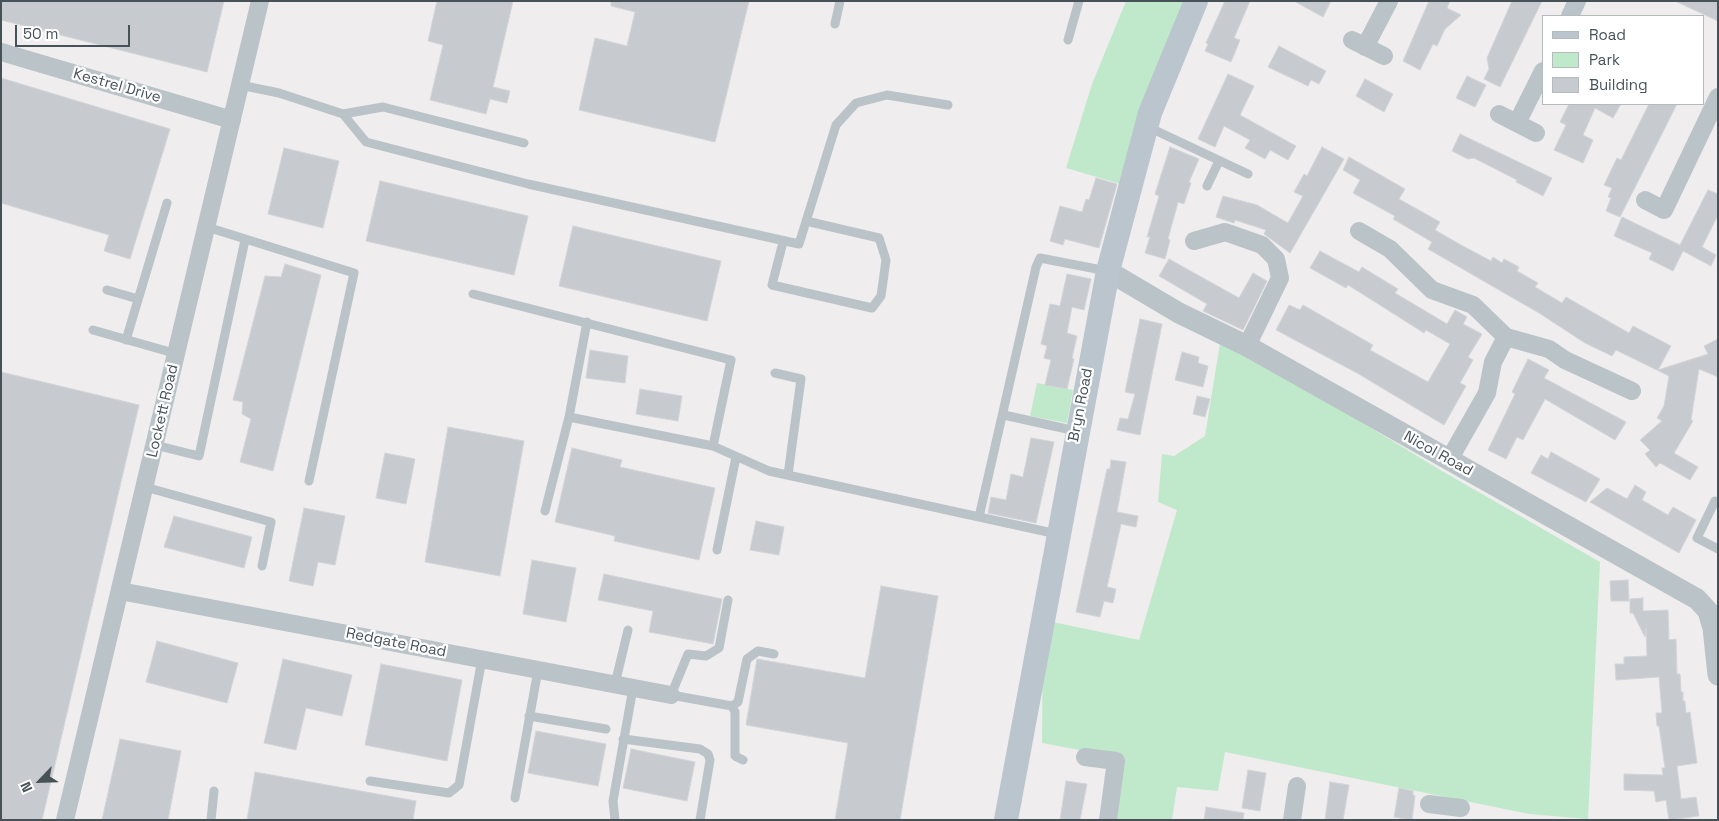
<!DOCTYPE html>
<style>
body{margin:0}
#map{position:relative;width:1719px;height:821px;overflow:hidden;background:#efeded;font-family:"Space Grotesk",sans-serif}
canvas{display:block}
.frame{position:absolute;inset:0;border:2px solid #475258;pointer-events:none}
.legend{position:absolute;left:1542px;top:15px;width:162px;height:90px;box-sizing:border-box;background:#fff;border:1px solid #b5babc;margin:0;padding:6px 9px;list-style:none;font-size:15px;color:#475258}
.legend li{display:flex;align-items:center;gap:10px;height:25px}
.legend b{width:25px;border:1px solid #b5babc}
.north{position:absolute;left:15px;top:756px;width:50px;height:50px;-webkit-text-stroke:4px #fff;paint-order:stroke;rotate:246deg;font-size:14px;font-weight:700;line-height:20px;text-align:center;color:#475258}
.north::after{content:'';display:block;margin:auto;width:18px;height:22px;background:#475258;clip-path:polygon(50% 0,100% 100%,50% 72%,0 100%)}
.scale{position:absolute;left:15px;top:25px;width:115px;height:22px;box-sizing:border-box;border:2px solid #475258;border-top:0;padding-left:6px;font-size:15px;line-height:18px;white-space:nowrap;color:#475258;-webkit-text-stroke:4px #fff;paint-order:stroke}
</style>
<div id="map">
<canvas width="1719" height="821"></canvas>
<div class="frame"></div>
<ul class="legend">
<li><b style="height:6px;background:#bbc5cd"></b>Road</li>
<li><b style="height:14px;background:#c0e9cb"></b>Park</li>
<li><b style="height:14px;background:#c7cbcf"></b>Building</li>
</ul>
<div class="north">N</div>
<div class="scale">50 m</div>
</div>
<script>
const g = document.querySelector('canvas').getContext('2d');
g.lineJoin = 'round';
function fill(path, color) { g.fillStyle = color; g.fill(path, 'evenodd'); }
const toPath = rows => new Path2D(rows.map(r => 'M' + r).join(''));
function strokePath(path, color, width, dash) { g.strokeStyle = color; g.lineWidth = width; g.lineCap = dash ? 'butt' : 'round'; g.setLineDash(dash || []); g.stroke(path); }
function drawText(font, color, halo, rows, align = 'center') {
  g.font = font + ' "Space Grotesk",sans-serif'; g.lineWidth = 4.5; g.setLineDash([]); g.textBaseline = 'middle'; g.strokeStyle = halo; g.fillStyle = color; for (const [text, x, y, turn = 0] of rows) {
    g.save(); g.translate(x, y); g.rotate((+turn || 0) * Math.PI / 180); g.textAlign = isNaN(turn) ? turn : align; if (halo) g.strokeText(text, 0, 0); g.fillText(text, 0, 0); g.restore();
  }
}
fill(toPath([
 [1126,1,1191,1,1124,185,1066,168,1092,84],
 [1221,337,1442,471,1600,562,1588,819,1529,814,1225,752,1218,791,1177,787,1172,820,1111,820,1117,757,1042,743,1043,620,1139,640,1177,510,1158,502,1162,454,1174,456,1205,436],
 [1037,383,1073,390,1067,423,1030,416]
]), '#c0e9cb');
const building = toPath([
 [1,1,224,1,207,72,1,20,1,1],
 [437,1,513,1,493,87,510,91,507,103,490,99,486,114,430,100,443,45,428,41,437,1],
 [611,1,749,1,715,142,579,110,595,38,627,46,635,12,611,6,611,1],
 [1225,1,1250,1,1234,38,1240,40,1231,62,1205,51,1208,44,1206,43,1225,1],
 [1294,1,1331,1,1323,17,1294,1],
 [1429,1,1450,1,1447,8,1461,15,1445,29,1437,46,1433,44,1420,70,1403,61,1429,1],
 [1512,1,1542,1,1500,87,1484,79,1489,69,1487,58,1512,1],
 [1675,1,1718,1,1718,21,1675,1],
 [1279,46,1326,71,1319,84,1311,80,1308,86,1268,67,1279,46],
 [1228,74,1254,86,1240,115,1296,146,1288,160,1270,150,1265,159,1245,148,1250,140,1224,126,1215,147,1198,139,1228,74],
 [1467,76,1486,85,1475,107,1456,98,1467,76],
 [1,78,170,129,130,259,104,251,109,235,1,203,1,78],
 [1365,79,1393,94,1384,112,1356,96,1365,79],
 [1569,104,1621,104,1613,118,1595,108,1583,135,1593,140,1583,163,1554,150,1566,125,1560,122,1569,104],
 [1649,104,1677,104,1620,217,1606,211,1611,198,1608,197,1612,188,1604,185,1617,158,1621,160,1649,104],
 [1460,134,1552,178,1543,196,1516,182,1517,180,1474,158,1468,159,1452,151,1460,134],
 [1170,147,1199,159,1189,182,1191,183,1184,204,1178,202,1168,239,1170,240,1165,259,1145,253,1150,237,1147,237,1159,196,1155,194,1170,147],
 [1322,147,1344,159,1290,253,1264,234,1266,230,1235,220,1234,223,1216,217,1223,196,1257,205,1288,223,1303,196,1294,192,1304,174,1307,176,1322,147],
 [284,148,339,161,323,228,268,214,284,148],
 [1349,157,1405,189,1399,199,1440,222,1435,230,1461,245,1491,261,1493,257,1502,263,1504,259,1519,267,1517,271,1538,283,1535,287,1562,303,1566,297,1629,333,1633,326,1671,346,1658,370,1708,354,1704,346,1718,339,1718,377,1699,369,1691,420,1693,421,1674,453,1698,467,1690,480,1660,463,1656,467,1645,454,1650,450,1640,440,1662,421,1657,418,1664,406,1669,376,1616,350,1612,356,1585,343,1539,313,1428,249,1432,242,1393,219,1395,216,1353,193,1360,180,1343,170,1349,157],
 [1096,178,1117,184,1099,248,1065,239,1063,245,1050,241,1060,206,1082,212,1086,199,1089,200,1096,178],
 [380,181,528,216,514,275,366,241,380,181],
 [1708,190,1718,194,1718,215,1702,247,1716,255,1711,266,1683,251,1673,271,1649,259,1652,253,1614,236,1622,217,1680,245,1708,190],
 [573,226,721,261,707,321,559,286,573,226],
 [1320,251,1359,272,1362,267,1398,289,1395,293,1447,324,1455,310,1467,317,1463,324,1482,334,1468,357,1473,360,1460,383,1466,386,1444,425,1357,373,1276,330,1289,305,1300,310,1303,305,1373,345,1370,350,1428,382,1450,344,1426,330,1424,333,1364,295,1348,285,1346,288,1310,268,1320,251],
 [1169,259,1239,298,1253,273,1267,281,1243,330,1203,311,1207,304,1159,276,1169,259],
 [285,264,321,275,273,471,240,462,251,419,242,414,243,402,233,400,265,276,281,277,285,264],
 [1067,274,1091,279,1084,310,1072,307,1067,333,1077,336,1072,358,1074,359,1067,389,1045,385,1051,360,1044,358,1047,346,1041,344,1050,304,1060,306,1067,274],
 [1140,319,1162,324,1140,435,1117,430,1120,418,1128,419,1135,394,1125,392,1140,319],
 [590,350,628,356,625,383,586,378,590,350],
 [1182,352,1199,357,1198,363,1208,366,1203,387,1175,380,1182,352],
 [1528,359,1549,370,1544,378,1626,422,1615,440,1545,399,1523,440,1517,437,1506,459,1488,450,1515,394,1512,392,1528,359],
 [1,372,139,405,42,820,1,820,1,372],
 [640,389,682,396,678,421,636,414,640,389],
 [1197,396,1210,399,1205,417,1193,414,1197,396],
 [448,427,524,441,500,576,425,562,448,427],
 [1031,438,1054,442,1036,523,988,513,991,497,1006,500,1011,474,1023,477,1031,438],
 [572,448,622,460,620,467,715,488,699,560,614,541,615,536,555,522,572,448],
 [1551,452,1600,479,1586,502,1531,473,1541,455,1548,459,1551,452],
 [385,453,415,459,406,504,376,498,385,453],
 [1111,460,1126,462,1117,512,1138,516,1136,527,1121,524,1107,587,1116,589,1113,603,1104,601,1100,617,1076,612,1107,469,1110,469,1111,460],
 [1635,485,1646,492,1642,500,1668,515,1673,507,1696,520,1679,553,1590,502,1607,488,1627,499,1635,485],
 [304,508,345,516,335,565,318,562,313,586,289,581,304,508],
 [174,516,252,537,244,568,164,547,174,516],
 [756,521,784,527,779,555,750,550,756,521],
 [532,560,576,568,566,622,523,614,532,560],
 [604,574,722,599,713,644,649,632,653,611,598,600,604,574],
 [1628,580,1629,601,1611,601,1610,581,1628,580],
 [881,586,938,596,900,820,835,820,848,743,746,725,757,659,865,678,881,586],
 [1643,598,1643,611,1668,610,1669,640,1676,639,1677,674,1680,674,1681,692,1683,692,1683,701,1685,701,1686,713,1690,712,1697,763,1677,766,1681,799,1696,797,1699,816,1669,820,1666,800,1656,802,1654,791,1624,790,1624,774,1663,775,1662,768,1665,768,1659,726,1657,726,1656,713,1662,713,1659,677,1616,680,1615,664,1624,664,1624,657,1647,656,1646,628,1645,637,1633,613,1630,613,1630,599,1643,598],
 [157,641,238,663,227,703,146,682,157,641],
 [283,659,352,675,342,716,306,708,296,750,264,743,283,659],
 [381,664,462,680,447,761,365,745,381,664],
 [536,731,606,744,598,786,528,773,536,731],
 [120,739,181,751,168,820,102,820,120,739],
 [631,749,695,762,687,801,623,788,631,749],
 [1248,770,1266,773,1260,811,1242,808,1248,770],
 [255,772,416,801,413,820,247,820,255,772],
 [1066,781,1087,784,1080,820,1060,820,1066,781],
 [1330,782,1349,785,1343,820,1325,820,1330,782],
 [1399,788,1413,791,1413,795,1415,796,1412,820,1394,817,1399,788],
 [1206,807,1244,813,1243,820,1204,820,1206,807]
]);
fill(building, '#c7cbcf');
strokePath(building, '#d2d4d8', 1);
strokePath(toPath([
 [835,24,840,1],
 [1068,40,1079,1],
 [240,85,279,93,343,114,383,107,524,143],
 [343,114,366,142,528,184,799,244,836,125,856,103,887,95,948,105],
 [1146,126,1248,174],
 [1207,186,1219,161],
 [207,227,354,273,309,481],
 [783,242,772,285,872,308,881,296,886,260,879,238,806,221],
 [107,290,138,299],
 [473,294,731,360,713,446],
 [93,330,177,354],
 [126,340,167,203],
 [775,373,801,379,788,475],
 [1004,415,1076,431],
 [569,417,587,322],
 [155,445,199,456,245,240],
 [145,487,271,522,262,566],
 [1715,501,1697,538,1718,549],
 [545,511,569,417,713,446,769,471,1057,534],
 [979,517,1036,267,1040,258,1107,271],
 [717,550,736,457],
 [728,600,719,648,706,656,688,654,671,695,732,706,735,712,735,756,743,760],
 [615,684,628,630],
 [732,706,738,702,747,659,758,651,774,654],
 [529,716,606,729],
 [623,739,700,749,708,754,710,760,700,820],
 [370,781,449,793,459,785,482,659],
 [515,798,538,670],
 [211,820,214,791],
 [615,820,613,801,633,688]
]), '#bac3c8', 9);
strokePath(toPath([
 [1570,16,1577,1],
 [1352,40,1384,56],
 [1365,47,1389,1],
 [1,52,232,120],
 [1499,114,1536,133],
 [1517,123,1543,71],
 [1645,200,1664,210,1718,97],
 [1359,231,1390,249,1432,290,1473,305,1506,337,1549,349,1565,360,1632,391],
 [1194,241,1225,232,1262,245,1276,259,1280,278,1247,346],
 [1449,460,1487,393,1493,362,1506,337],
 [120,591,671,695],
 [1085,757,1116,761,1108,820],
 [1429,804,1461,808],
 [65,820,260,1],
 [1292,820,1297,786]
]), '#bac3c8', 18);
strokePath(toPath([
 [1108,271,1179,313,1247,346,1697,599,1708,611,1713,628,1718,675]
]), '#bac3c8', 21);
strokePath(toPath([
 [1006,820,1108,271,1150,113,1196,1]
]), '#bbc5cd', 24);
drawText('15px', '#475258', '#fff', [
 ["Kestrel Drive",117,86,16],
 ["Bryn Road",1081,405,-79],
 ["Lockett Road",163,411,-77],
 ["Nicol Road",1438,454,29],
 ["Redgate Road",396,643,11]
]);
</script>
